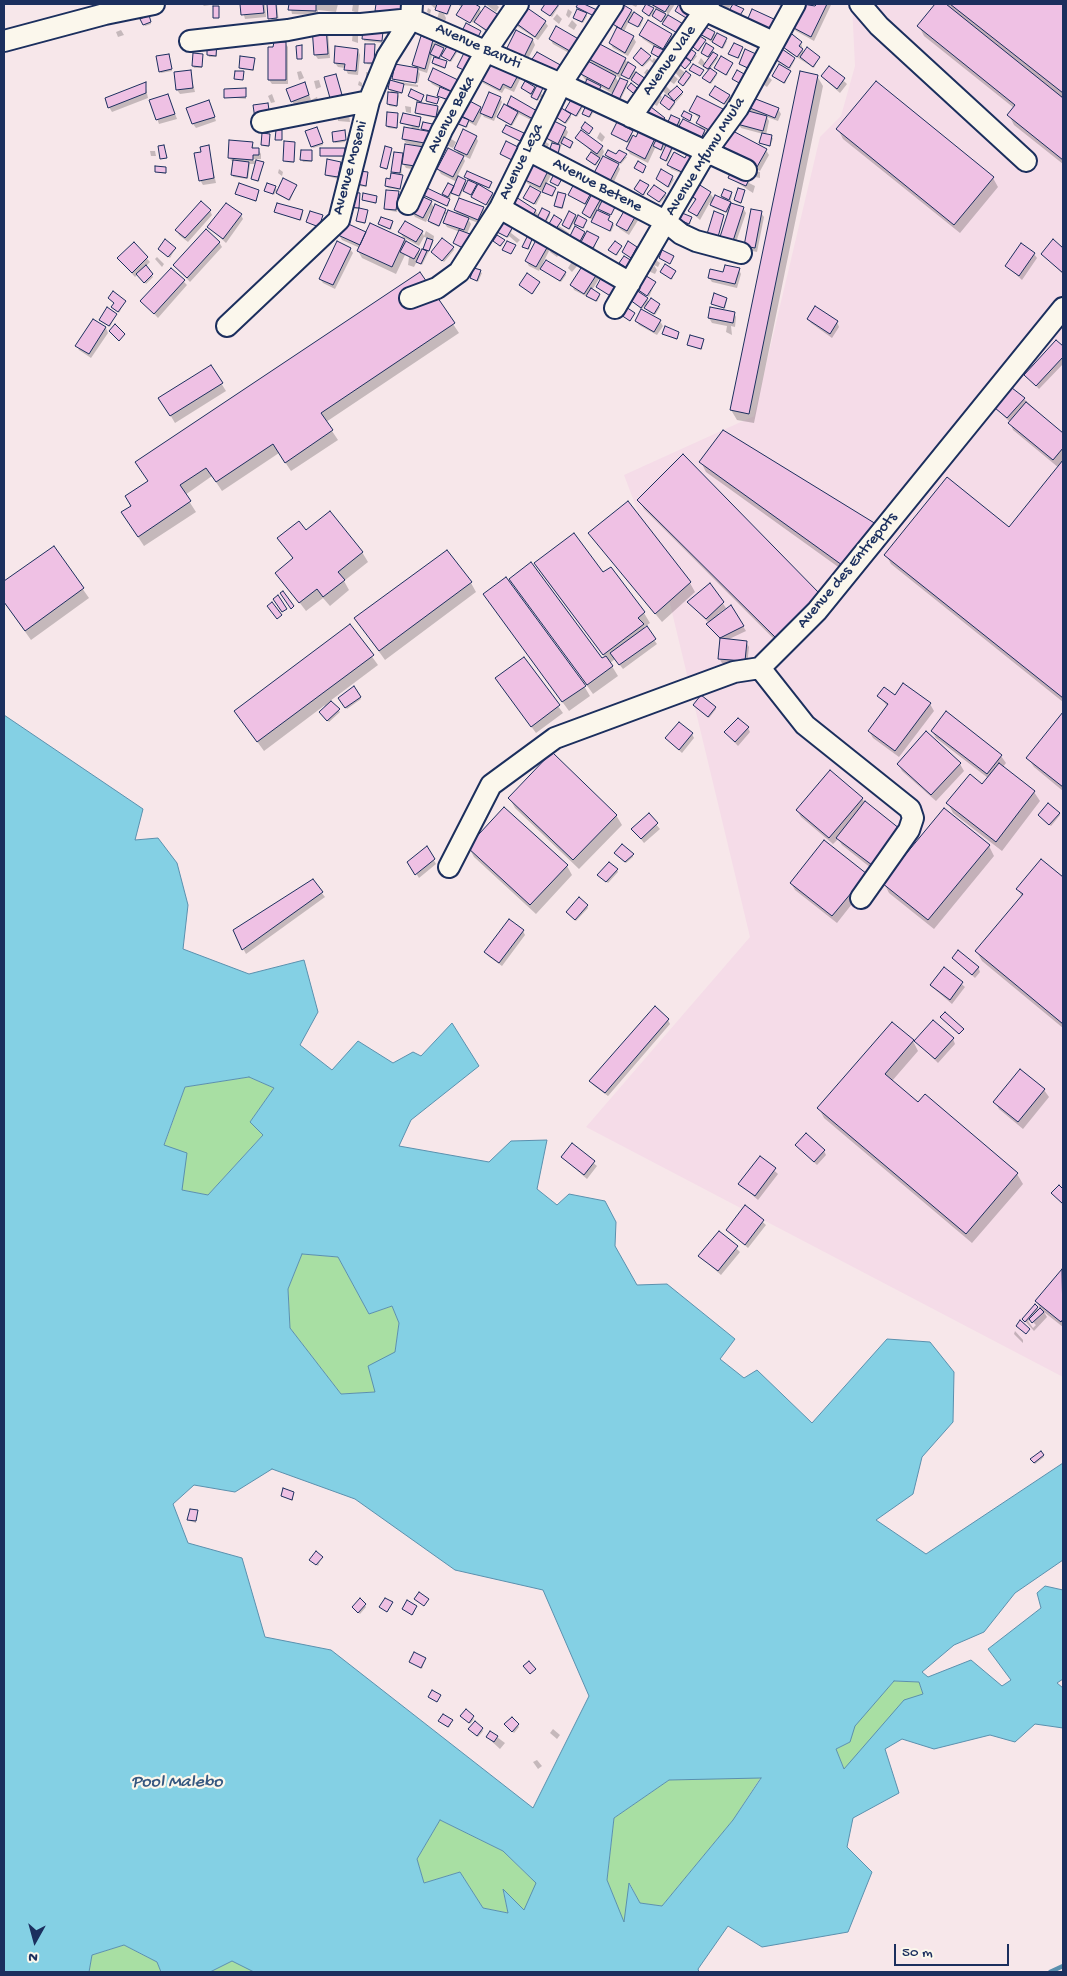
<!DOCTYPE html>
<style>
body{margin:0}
#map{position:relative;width:1067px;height:1976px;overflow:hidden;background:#f7e7ea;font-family:"Gochi Hand",sans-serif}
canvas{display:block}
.frame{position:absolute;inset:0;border:5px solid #1b2f5e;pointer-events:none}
.north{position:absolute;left:10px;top:1916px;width:50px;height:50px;-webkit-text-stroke:4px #fbf7ec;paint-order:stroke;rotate:187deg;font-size:14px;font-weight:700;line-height:20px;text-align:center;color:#1b2f5e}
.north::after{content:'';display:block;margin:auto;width:18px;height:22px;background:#1b2f5e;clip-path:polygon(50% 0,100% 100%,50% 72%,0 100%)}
.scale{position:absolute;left:894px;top:1944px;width:115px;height:22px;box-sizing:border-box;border:2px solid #1b2f5e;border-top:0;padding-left:6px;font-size:15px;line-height:18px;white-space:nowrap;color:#1b2f5e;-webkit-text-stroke:4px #fbf7ec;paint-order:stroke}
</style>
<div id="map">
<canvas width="1067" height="1976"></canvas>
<div class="frame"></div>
<div class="north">N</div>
<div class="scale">50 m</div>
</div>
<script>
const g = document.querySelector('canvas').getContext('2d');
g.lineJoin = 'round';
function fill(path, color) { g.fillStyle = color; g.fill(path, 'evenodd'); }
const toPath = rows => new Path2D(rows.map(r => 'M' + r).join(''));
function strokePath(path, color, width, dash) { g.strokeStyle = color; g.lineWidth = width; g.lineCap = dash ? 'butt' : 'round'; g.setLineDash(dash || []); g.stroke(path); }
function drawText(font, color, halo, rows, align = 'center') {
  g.font = font + ' "Gochi Hand",sans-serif'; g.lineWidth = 4.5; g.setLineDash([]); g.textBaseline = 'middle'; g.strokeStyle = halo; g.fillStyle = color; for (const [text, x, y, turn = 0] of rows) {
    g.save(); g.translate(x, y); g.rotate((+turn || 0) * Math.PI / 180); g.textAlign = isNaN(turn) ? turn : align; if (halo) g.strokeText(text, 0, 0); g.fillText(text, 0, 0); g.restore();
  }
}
fill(toPath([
 [852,4,1063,4,1063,1377,586,1127,750,937,665,583,624,475,754,416,820,137,841,116,855,66]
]), '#f5dce8');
fill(toPath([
 [249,1077,274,1088,250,1122,263,1135,208,1195,182,1190,164,1146,185,1087],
 [302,1254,338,1257,369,1314,392,1306,399,1323,395,1352,376,1392,341,1394,290,1328,288,1289],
 [894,1681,919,1682,923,1694,844,1769,836,1749,850,1742,854,1726],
 [761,1777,733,1820,662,1906,640,1903,630,1884,624,1923,607,1880,614,1818,669,1780],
 [440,1820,503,1851,537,1884,524,1911,503,1890,508,1913,483,1908,460,1872,424,1883,417,1859],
 [124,1945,157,1962,161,1972,89,1972,92,1955],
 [232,1961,254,1971,254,1972,210,1972]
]), '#a8dfa3');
const water = toPath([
 [4,715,143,809,135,840,158,838,177,863,188,905,183,949,249,974,304,960,318,1012,300,1045,332,1070,358,1041,393,1063,413,1052,421,1056,452,1023,479,1066,411,1120,399,1146,489,1162,511,1141,547,1140,537,1189,557,1205,569,1194,605,1201,616,1222,615,1246,637,1285,667,1284,735,1339,720,1359,744,1378,757,1370,812,1423,887,1339,930,1342,954,1372,953,1422,922,1457,913,1494,876,1520,926,1554,1063,1463,1063,1560,1015,1593,984,1632,954,1645,922,1672,928,1677,971,1660,1002,1686,1011,1680,988,1649,1041,1608,1037,1593,1045,1586,1063,1590,1063,1679,1057,1683,1063,1688,1063,1728,1035,1724,1015,1742,990,1735,934,1749,902,1739,885,1749,899,1793,853,1818,847,1847,872,1872,848,1932,762,1947,728,1926,698,1969,699,1972,254,1972,232,1961,210,1972,161,1972,157,1962,124,1945,92,1955,89,1972,4,1972,4,715],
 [249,1077,274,1088,250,1122,263,1135,208,1195,182,1190,187,1153,164,1145,185,1087,249,1077],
 [302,1254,338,1257,369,1314,392,1306,399,1323,395,1352,368,1366,375,1392,341,1394,290,1328,288,1289,302,1254],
 [272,1469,355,1499,455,1570,543,1590,589,1696,533,1808,331,1650,265,1637,242,1558,188,1543,173,1504,194,1485,235,1492,272,1469],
 [894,1681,919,1682,923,1694,904,1700,844,1769,836,1749,850,1742,855,1726,894,1681],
 [761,1778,733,1820,662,1906,640,1903,629,1883,624,1922,607,1880,614,1818,669,1780,761,1778],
 [440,1820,503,1851,536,1883,524,1910,503,1889,508,1913,483,1908,460,1872,424,1883,417,1859,440,1820]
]);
fill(water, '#84d0e4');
strokePath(water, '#5a90ae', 1);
fill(toPath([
 [202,4,210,4,210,5,204,6],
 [241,4,265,4,266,17,245,19],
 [268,4,277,4,279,23,272,23],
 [290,4,338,4,336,12,318,10,318,15,292,14],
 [353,4,359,4,358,13,352,11],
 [430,4,452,4,448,15,444,14,446,18,444,26,436,23,439,12],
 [457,4,473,4,479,7,491,36,476,23,471,22,468,17,459,15,459,18,457,15,462,7],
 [485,4,496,4,499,7,496,12],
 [547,4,557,4,559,6,552,17,543,10],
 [579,4,596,11,596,17,584,11,587,16,583,23,576,20],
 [630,4,638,4,636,7],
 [650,4,675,4,668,15,663,6,661,7,680,35,652,14,650,17,644,13,643,11,653,9,655,13,657,9],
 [721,4,732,4,726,12,719,7],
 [775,4,786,4,784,7],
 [804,4,816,8,818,4,831,5,814,41,796,31,793,27],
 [937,4,1063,4,1063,164,1014,125,1009,115,1014,108,924,36,919,26],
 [428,8,431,10,430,14,427,12],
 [568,9,572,12,569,18,566,15],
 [631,11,643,20,640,27,629,21,624,32,633,37,636,42,628,56,613,48,610,43,618,29,612,23],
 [557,14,562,19,559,24,553,19],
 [148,17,151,24,145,26,141,20],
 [459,18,480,32,478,40,464,31,468,24],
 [572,20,577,25,574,30,568,26],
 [514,21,545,22,548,26,538,40,517,26],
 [325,28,328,32,330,58,318,59,315,55],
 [557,28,578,58,553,44,550,39],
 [121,30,124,35,118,37,116,32],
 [364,30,382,32,382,43,364,41],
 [353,31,358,33,358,43,352,41],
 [517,32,533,40,535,45,524,67],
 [714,33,717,37,727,41,723,49,699,34],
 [788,33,801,43,804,53,807,49,819,58,814,68,787,51,785,47,787,44,783,39],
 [441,35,449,40,445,48,441,46,445,52,461,46,451,62,442,55,439,60,446,62,445,69,434,65,436,57,432,56,427,73,418,70,420,74,418,83,395,78,395,81,418,85,418,87,403,85,402,94,397,93,399,96,397,107,389,106,392,93,389,89,396,83,393,79,416,69,413,65,433,41,435,46],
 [640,35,672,35,674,39,663,60,653,54,655,47,643,39],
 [705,41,699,52,692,46],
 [285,43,288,47,288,84,272,84,269,80,275,48],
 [374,45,374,65,367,64,366,62],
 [783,45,781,50,795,60,790,69,772,59],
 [217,46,217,57,209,57,208,55],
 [742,48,739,59,730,54],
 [688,49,697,56,693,61,685,56],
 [713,49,712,53,718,58,710,69,717,75,711,84,704,78,709,71,698,63,701,58,706,64,710,59,702,53],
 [358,50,360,55,358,75,348,74,345,68,338,67,335,63],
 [202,55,202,68,194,68,193,66],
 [169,57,172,71,161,73,160,71],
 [650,57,652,61,654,58,661,64,659,69,650,60,643,67,634,59],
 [589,58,625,59,628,64,635,68,635,73,649,83,646,91,631,79,630,80,622,74,620,78,614,74,619,83,628,84,619,103,613,94,601,87,598,96,580,73,592,64],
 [254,59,254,71,241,69,240,67],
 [732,64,727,76,717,69],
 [675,65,691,77,684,86,680,83,678,79,674,84,665,78,668,71,677,78,679,82,681,79,673,70],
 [829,67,847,84,840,93,822,77],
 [647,69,654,73,652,79,644,73],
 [190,71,195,92,180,94,177,90],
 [301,71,304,78,299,80,297,72],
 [366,72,372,73,371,79,366,78],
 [763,72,772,80,767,87,758,81],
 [790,72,785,84,773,76],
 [336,75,344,99,334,102,331,98],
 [522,75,514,92,505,88,502,93,483,83,480,79],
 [817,76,823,86,754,423,737,420,731,410],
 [319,80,321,87,316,89,314,81],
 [429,80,457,81,460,85,450,102,447,100,450,106,440,117,438,113,436,119,442,121,432,148,422,146,426,153,423,171,406,168,402,162,401,190,388,188,386,186,395,175,393,171,402,154,404,158,413,147,413,145,406,143,403,139,412,127,401,123,420,118,419,131,424,131,423,129,433,125,435,118,417,114,418,102,409,96,423,96,421,104,438,107,440,112,445,100,438,96,441,89,432,84],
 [359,81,362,83,362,87,358,85],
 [145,84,148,98,112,112,109,107],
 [664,84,672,92,683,94,676,102,669,94,666,97,675,104,670,111,661,103,667,95,661,89],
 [534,87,536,90,543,87,541,94,548,98,547,103,540,97,538,101,534,98,522,88],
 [715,87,731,97,732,94,737,97,733,107,726,103,725,105,711,97],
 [307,88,311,100,317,97,320,105,314,107,311,100,295,106,292,101],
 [245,89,246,99,226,97],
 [657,92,662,97,657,106,652,103],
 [272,94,275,102,271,103,268,96],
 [168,95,177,119,159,124,151,101],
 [500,98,502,102,494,121,484,117,482,114,476,126,469,122,467,128,459,125,458,113,480,108,482,111],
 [209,102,216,121,196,128,193,124],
 [586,102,577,117,568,112,571,117,566,124,555,117,570,115,567,110],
 [508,105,536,111,535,122,519,114,512,126,499,119,498,117,511,110],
 [405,106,411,107,411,113,406,112],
 [746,106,778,109,781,114,778,121,767,117,769,121,766,135,773,138,770,147,761,143,763,134,741,128,738,123,750,112],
 [596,107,590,118,583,113],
 [722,110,725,114,714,135,703,129,707,136,703,144,669,126,679,120,682,124,701,130,698,123,700,119,691,111],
 [338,113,349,114,350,122,338,121],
 [397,115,397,129,388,128,387,126],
 [622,118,619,125,632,132,632,136,637,138,643,126,676,142,667,162,661,158,668,143,666,142,662,151,655,148,648,163,630,154,627,149,630,144,612,134,618,123,613,119],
 [565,128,568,132,565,139,572,143,571,149,562,144,558,155,552,153,553,144,546,137],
 [838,129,993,178,998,187,960,233,843,139],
 [318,130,323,145,313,148,312,147],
 [344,132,345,142,335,143,334,141],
 [503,132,523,134,524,136,521,142],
 [600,132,605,137,602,142,597,138],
 [270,135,269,147,263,146,262,145],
 [448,137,456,142,453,148,446,145],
 [476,137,478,141,470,159,462,155,465,161,457,177,467,184,469,180,466,177,491,183,490,189,483,186,482,188,493,195,488,206,463,190,460,197,451,194,448,207,424,196,423,194,447,199,444,194,448,184,455,187,457,182,441,174,438,169,459,155,456,149],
 [474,182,480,185,478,188],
 [577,138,602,147,604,152,596,166,587,159,592,152],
 [541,139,549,144,546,152,539,149],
 [252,143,254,149,258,149,261,154,261,159,251,159,255,161,255,164,250,164,248,179,233,177,234,163,229,158],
 [295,143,294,163,285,162,284,160],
 [208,147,216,183,203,185,200,180,203,153],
 [517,148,513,161,501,154],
 [344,149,345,157,321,156],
 [391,149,387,170,382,168,381,167],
 [766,150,769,155,760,171,725,153],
 [150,151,155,151,156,156,151,156],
 [312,152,312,162,303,162,302,160],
 [606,155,627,157,621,164,616,161,620,169,613,184,598,177,596,173,609,160],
 [685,159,690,177,671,169,669,165],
 [534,161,552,173,546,185,555,189,553,197,527,183,525,179],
 [263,163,259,182,253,180,252,179],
 [340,163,338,179,327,176,326,175],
 [166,168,166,174,156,172],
 [279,169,283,172,282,176,278,173],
 [662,171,674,179,669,188,657,179],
 [755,171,760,172,760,178,755,177],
 [367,173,367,187,359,186,358,184],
 [730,178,751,178,749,183,755,186,753,193],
 [296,186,290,201,278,195,276,191,274,195,265,191,275,187,278,192],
 [648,186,644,196,635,189],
 [530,187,541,195,536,205,524,198],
 [259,191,256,202,237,194],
 [725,191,732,195,730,204,743,208,746,213,734,248,709,235,723,216,718,238,721,238,729,214,712,207,710,202,700,220,690,211,696,201,689,194,710,193,714,199,721,199],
 [744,191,741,204,736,202,735,200],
 [398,192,397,212,386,210,385,208],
 [359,194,359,209,349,208],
 [590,194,592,197,617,200,610,215,608,214,607,220,614,225,611,232,594,223,593,220,584,215,587,206,569,195],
 [598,206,603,214,596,211],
 [649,194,665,194,666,196,660,203],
 [565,196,563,209,557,208,556,206],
 [376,197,376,204,363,200],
 [431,202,434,208,458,216,455,210,483,208,485,213,481,224,468,219,471,224,467,234,470,237,464,249,454,243,460,232,447,227,444,222,447,214,445,214,439,227,430,223,432,214,430,213,426,222,415,217,412,212],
 [628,208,640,217,629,235,620,229,617,225],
 [535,210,539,216,549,213,550,215,544,227,514,212],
 [210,211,212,215,188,242,179,235,177,230],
 [276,212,302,212,303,213,301,221],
 [367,212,365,224,358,222,357,221],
 [761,213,764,217,757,252,748,250,746,246],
 [241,215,243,219,226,243,209,227],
 [322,216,320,228,307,222],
 [576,216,578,219,586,221,584,229,574,222,570,230,564,227,563,225],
 [382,218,393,222,391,230,381,226],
 [691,218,690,225,681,220],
 [561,221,559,226,569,233,566,240,548,230],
 [513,226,511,233,520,240,517,243,509,236,508,238,494,230],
 [426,231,434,236,433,243,422,265,417,261,414,267,408,265,409,257,405,255,396,274,362,258,358,251,360,248,342,240,339,235,365,233,404,239,400,232,422,232,424,236],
 [403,237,419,246,424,237,428,238,421,254,407,243],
 [584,232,586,236,598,238,594,249,582,241,580,244,571,239],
 [532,238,529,250,523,247],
 [504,241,501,247,494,242],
 [1054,241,1063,249,1063,274,1042,254],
 [219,242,222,247,190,282,174,265],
 [134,244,150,262,145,267,153,277,146,284,138,274,135,277,119,259],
 [547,247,549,251,539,271,529,266,526,261],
 [621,247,617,256,610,250],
 [453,248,454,250,444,262,434,254],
 [552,248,559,254,557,257,550,252],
 [636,248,632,259,623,252],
 [175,249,170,258,160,251],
 [350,249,353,253,335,289,323,283,320,279],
 [1034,254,1037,258,1022,280,1007,266],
 [157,257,164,264,162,267,155,259],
 [653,258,660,263,658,267,654,265,657,270,655,274,646,270,647,264,654,267,651,262],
 [573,260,578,265,572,272,568,268],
 [171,269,187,285,158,318,142,301],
 [475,269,482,273,478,282,471,278],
 [542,270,565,273,566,275,561,282],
 [739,270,741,274,737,288,712,282,709,278],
 [675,271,672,280,662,272],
 [419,273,459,333,326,422,338,440,291,471,279,453,222,491,212,476,185,495,196,512,144,546,128,522,149,482],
 [596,275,599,279,592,290,600,296,597,302,574,290,572,285],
 [539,283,533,294,522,287],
 [655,283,649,297,638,291,635,287],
 [629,299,647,299,649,303,660,307,655,315,644,306,642,309],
 [727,299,725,309,712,304],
 [125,301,119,313,112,307,115,303],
 [734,313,736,317,735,327,731,326,732,335,726,332,727,326,712,323,709,318],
 [116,314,110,327,100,320],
 [808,319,837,322,839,327,832,338,811,323],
 [94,320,106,328,108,333,91,358,79,350,77,346],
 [636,321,660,321,663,326,657,335,639,325],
 [678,333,677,340,664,334],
 [703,340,702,350,688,345],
 [1056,342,1063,348,1063,364,1039,389,1026,375],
 [211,367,226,391,175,423,160,398],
 [1024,399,1063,435,1063,702,891,564,886,555,1010,529,1059,468,1013,430,1010,422,996,408],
 [683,456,785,650,644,509,639,500],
 [701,462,875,525,848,574,706,472],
 [306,532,362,552,368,562,344,581,349,590,330,606,323,598,306,611,277,573,293,559,279,538],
 [589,533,690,583,695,592,662,622],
 [53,547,89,598,31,640,4,602,4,583],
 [611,568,644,613,650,623,644,627,657,644,623,669,615,659,610,663,618,676,593,694,511,579,601,660,605,657,541,573,603,574],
 [471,583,476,592,385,660,362,628],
 [710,585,726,608,718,614,719,616,731,607,746,631,727,640,746,642,749,647,747,665,722,663,719,658,721,640,710,628,709,623,689,603],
 [484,594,584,686,590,696,569,711],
 [350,626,378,665,330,701,340,712,329,722,321,714,325,705,264,751,235,711],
 [524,659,563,713,536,733,501,685],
 [353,688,361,699,347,709,339,698],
 [879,696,895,696,930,704,934,711,899,757,873,738,869,731,888,707],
 [695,706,715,708,716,709,709,718],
 [946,713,1001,756,1006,763,1003,767,1034,792,1040,801,1002,851,953,813,948,803,982,786,988,778,936,738,932,731],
 [1063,714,1063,791,1034,767,1028,758],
 [748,728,750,732,738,746,726,733],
 [692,734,694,738,682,753,666,738],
 [898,764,960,764,964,771,936,801,902,771],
 [862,798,865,803,876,872,842,845,838,839,833,844,801,817,797,810],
 [510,799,616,815,622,825,579,869,515,808],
 [1059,814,1060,815,1051,826,1040,817],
 [648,815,660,829,644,843,633,829],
 [989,846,994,856,934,929,889,893,884,883],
 [427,848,436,864,419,878,409,862],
 [469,848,567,866,572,875,536,914,474,857],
 [616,855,633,855,633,857,626,863],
 [1041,860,1063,878,1063,1028,982,961,977,952,1022,897,1018,889],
 [617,870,618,872,608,883,600,877],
 [312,881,325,897,246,954,234,931],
 [870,881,837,923,795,890,791,883],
 [587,906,588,908,576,921,568,914],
 [523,931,525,935,502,966,488,956,485,952],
 [954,958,978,967,980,972,975,978],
 [944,969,965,987,952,1004,931,986],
 [668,1020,670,1024,608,1096,593,1085,591,1081],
 [953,1039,955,1044,938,1063,916,1041],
 [913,1041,918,1051,892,1081,918,1104,925,1096,1017,1174,1023,1184,972,1243,824,1118,819,1108],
 [1020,1071,1044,1090,1049,1097,1023,1129,999,1109,995,1102],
 [572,1145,597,1166,587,1179,562,1157],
 [797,1146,824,1151,826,1155,817,1165],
 [760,1158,778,1174,758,1200,740,1184],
 [746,1207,766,1225,748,1248,728,1230],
 [719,1232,740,1252,721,1275,700,1256],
 [1062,1270,1063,1327,1044,1312,1047,1317,1034,1331,1025,1321,1037,1308,1039,1311,1041,1310,1037,1302],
 [1030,1319,1036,1325,1033,1328,1028,1321],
 [1015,1331,1023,1340,1023,1343,1014,1334],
 [1041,1452,1044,1457,1035,1464,1032,1460],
 [293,1493,293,1501,282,1496],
 [197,1511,196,1523,190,1521,189,1520],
 [322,1557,318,1566,312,1562],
 [360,1600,366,1607,360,1614,353,1608],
 [416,1607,413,1615,405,1610],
 [425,1659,422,1669,411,1662],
 [466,1711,474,1719,470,1724,462,1716],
 [512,1719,519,1727,514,1733,507,1726],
 [452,1721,449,1728,441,1723],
 [475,1723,483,1731,478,1737,471,1731],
 [553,1729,560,1735,557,1739,550,1733],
 [487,1737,497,1737,505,1743,500,1749],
 [537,1760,542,1766,538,1769,533,1762]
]), '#0003');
strokePath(toPath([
 [1050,1972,1063,1966]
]), '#5a90ae', 4.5);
const building = toPath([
 [240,4,263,4,264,13,241,15,240,4],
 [267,4,276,4,277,18,268,19,267,4],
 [289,4,316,4,316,11,288,10,289,4],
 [376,4,403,4,402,13,375,11,376,4],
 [437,4,451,4,447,14,435,10,437,4],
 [463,4,475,4,480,7,470,23,456,15,463,4],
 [545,4,559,4,550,16,541,10,545,4],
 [578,4,584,4,597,10,594,16,576,7,578,4],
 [622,4,632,10,621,29,611,23,622,4],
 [646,4,654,8,649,16,642,11,646,4],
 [651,4,670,4,665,12,651,4],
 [679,4,685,4,697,11,691,21,675,11,679,4],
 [733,4,744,9,737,20,727,14,733,4],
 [803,4,815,6,817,4,827,4,811,37,792,27,803,4],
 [935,4,946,4,1063,98,1063,160,1007,115,1015,105,917,26,935,4],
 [950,4,1063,4,1063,93,950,4],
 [523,5,546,21,535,37,513,21,523,5],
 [213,6,219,6,219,18,213,18,213,6],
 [485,6,500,16,489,32,474,22,485,6],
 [577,9,587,13,582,22,573,18,577,9],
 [656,9,666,14,661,22,652,16,656,9],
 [752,9,776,20,770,34,746,23,752,9],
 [634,12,643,18,638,27,628,22,634,12],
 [149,15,151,22,143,25,140,19,149,15],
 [668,15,685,25,679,34,662,24,668,15],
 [648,20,672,34,663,49,639,35,648,20],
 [466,23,481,31,477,39,462,31,466,23],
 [700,24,715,32,711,40,696,32,700,24],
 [326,26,328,54,314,55,312,27,326,26],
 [556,26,582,41,575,54,549,39,556,26],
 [617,27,634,36,625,53,609,43,617,27],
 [363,29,383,31,382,41,362,39,363,29],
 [516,30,533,39,521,63,504,54,516,30],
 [788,31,802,42,799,46,803,49,797,57,783,47,787,42,782,39,788,31],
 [717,33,727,38,722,48,712,42,717,33],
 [697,34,706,40,698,51,689,44,697,34],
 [421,36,433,40,425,69,412,65,421,36],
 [452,38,461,43,450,61,441,56,452,38],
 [207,42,217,43,216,56,207,55,207,42],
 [274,42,286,42,286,80,268,80,268,47,273,47,274,42],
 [596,42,626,58,618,74,587,58,596,42],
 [706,43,714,48,708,57,701,53,706,43],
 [734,43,743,47,738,58,728,54,734,43],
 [365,44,375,44,374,63,364,63,365,44],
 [435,44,444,48,439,58,430,54,435,44],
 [302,45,302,59,297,59,296,46,302,45],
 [335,46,358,49,356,71,344,70,345,64,334,63,335,46],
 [654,46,666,51,662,59,651,53,654,46],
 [467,47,476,51,466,71,457,67,467,47],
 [688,47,696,53,691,61,682,54,688,47],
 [807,47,820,57,813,67,800,57,807,47],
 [641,48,651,56,642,66,633,58,641,48],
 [745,49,756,54,750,69,739,64,745,49],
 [782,49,795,58,789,68,775,59,782,49],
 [537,52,564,67,557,77,530,62,537,52],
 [713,52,718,55,708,69,703,66,713,52],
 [193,53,203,54,202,67,192,66,193,53],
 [169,54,172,69,159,72,156,56,169,54],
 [681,54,691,62,685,69,675,60,681,54],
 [491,55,521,70,511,88,503,84,500,90,479,79,491,55],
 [240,56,255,58,253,70,239,68,240,56],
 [721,56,733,63,726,75,714,68,721,56],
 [434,57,447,61,445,68,432,63,434,57],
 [586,60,616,76,609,89,579,73,586,60],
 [628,62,636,67,629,79,621,75,628,62],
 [395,64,418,68,416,83,392,79,395,64],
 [693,64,704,70,700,76,689,70,693,64],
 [779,64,791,71,784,83,772,76,779,64],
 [829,66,845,78,837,89,821,76,829,66],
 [433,68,458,80,453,92,428,80,433,68],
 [710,68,717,73,710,83,702,78,710,68],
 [191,70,193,88,176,90,174,72,191,70],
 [737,70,746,75,741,84,732,79,737,70],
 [235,71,244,71,243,80,234,79,235,71],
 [686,71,691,75,683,86,678,82,686,71],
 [800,71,818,75,749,414,730,410,800,71],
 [636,72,650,82,645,90,631,80,636,72],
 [336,74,342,95,330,98,324,77,336,74],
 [620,78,628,81,618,102,610,98,620,78],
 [587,79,601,86,597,95,583,88,587,79],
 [390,80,404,84,402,93,388,89,390,80],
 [525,81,535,87,531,94,521,88,525,81],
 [876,81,994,177,954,225,836,129,876,81],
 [146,82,146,93,108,108,105,98,146,82],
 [305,82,309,95,291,102,286,89,305,82],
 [538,83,544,86,537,100,531,97,538,83],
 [631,83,642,92,638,97,627,88,631,83],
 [677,86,683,92,674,101,668,94,677,86],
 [715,86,730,95,724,104,709,95,715,86],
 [440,87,452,92,449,100,437,96,440,87],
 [246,88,246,97,224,98,224,89,246,88],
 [411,89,424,95,421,102,408,96,411,89],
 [388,92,398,93,397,106,387,104,388,92],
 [489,92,501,97,492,118,480,113,489,92],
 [575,93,586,99,576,116,565,110,575,93],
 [168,94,175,114,156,120,149,100,168,94],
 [427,95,439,98,437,104,426,101,427,95],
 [665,95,675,102,669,110,660,103,665,95],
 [511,96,537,111,533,119,507,105,511,96],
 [697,96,723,109,711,131,696,123,700,116,689,111,697,96],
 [748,96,779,108,775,118,745,106,748,96],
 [464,98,481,107,473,122,456,113,464,98],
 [209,100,215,117,192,124,186,108,209,100],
 [588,101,596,105,589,117,582,114,588,101],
 [417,102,438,106,436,117,415,113,417,102],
 [268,103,270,117,255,119,253,105,268,103],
 [504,104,518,112,511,125,497,117,504,104],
 [558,106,571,114,565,123,553,115,558,106],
 [651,107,665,118,659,125,646,115,651,107],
 [741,109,767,116,763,131,737,124,741,109],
 [684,111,692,115,690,121,681,116,684,111],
 [387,112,398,113,397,128,386,126,387,112],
 [403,113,421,117,419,127,400,123,403,113],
 [671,115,680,119,676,128,667,124,671,115],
 [459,116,469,120,466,127,456,123,459,116],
 [683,119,705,130,700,141,677,130,683,119],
 [552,120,566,127,558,144,544,137,552,120],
 [423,122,437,125,435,132,421,129,423,122],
 [585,122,593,128,589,134,581,128,585,122],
 [617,122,633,131,627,142,611,134,617,122],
 [642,124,658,132,645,159,626,149,633,135,636,137,642,124],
 [506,125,524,133,520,141,502,132,506,125],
 [317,127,323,143,311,147,305,131,317,127],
 [404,127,432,132,430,144,402,139,404,127],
 [463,129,477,136,467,155,454,149,463,129],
 [276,130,282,130,282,140,275,140,276,130],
 [345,130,346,140,333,142,332,132,345,130],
 [581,130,603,146,597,154,575,138,581,130],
 [731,130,767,149,757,167,721,148,731,130],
 [262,133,270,134,269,146,261,145,262,133],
 [762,133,772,135,770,146,759,143,762,133],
 [659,134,666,137,661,150,653,146,659,134],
 [670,136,676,139,666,161,660,158,670,136],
 [564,137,573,142,570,148,561,143,564,137],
 [229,140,253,142,252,148,259,148,259,155,253,155,253,160,228,158,229,140],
 [284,141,295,142,294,162,283,161,284,141],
 [506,141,518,147,512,160,500,154,506,141],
 [552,143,560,145,558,154,549,151,552,143],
 [405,144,424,147,421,167,402,164,405,144],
 [164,145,167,158,160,159,158,146,164,145],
 [209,145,214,178,199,181,194,153,201,152,200,147,209,145],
 [385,146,392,148,387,169,380,167,385,146],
 [320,148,345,148,345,156,320,156,320,148],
 [448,148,464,156,453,177,437,169,448,148],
 [690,148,698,152,686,174,667,165,674,152,685,158,690,148],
 [301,150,312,150,312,161,300,160,301,150],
 [608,150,616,154,619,150,627,154,620,163,605,155,608,150],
 [394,152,403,153,400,173,391,172,394,152],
 [591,152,600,158,595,165,586,159,591,152],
 [603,156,619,164,610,181,594,173,603,156],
 [327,159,341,162,338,177,325,175,327,159],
 [534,159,550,167,540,187,523,179,534,159],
 [233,160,249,162,247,178,231,175,233,160],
 [256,160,264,162,258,181,251,179,256,160],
 [638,161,646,166,643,173,634,168,638,161],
 [155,166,166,167,166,173,155,172,155,166],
 [733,167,751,175,746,186,728,178,733,167],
 [557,168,565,173,558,186,550,182,557,168],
 [661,169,673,176,668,187,656,179,661,169],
 [359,171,368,172,366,186,357,184,359,171],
 [467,171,492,182,489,188,464,177,467,171],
 [391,173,403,175,400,189,385,186,386,178,390,179,391,173],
 [458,176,466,180,459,196,451,193,458,176],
 [283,178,297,185,289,200,276,193,283,178],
 [468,180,477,184,471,195,463,191,468,180],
 [640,180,649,185,643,195,634,189,640,180],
 [695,182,711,192,697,216,688,211,696,199,688,194,695,182],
 [239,183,259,190,256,201,235,194,239,183],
 [267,183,276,186,273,194,264,191,267,183],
 [448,183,454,186,448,197,442,194,448,183],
 [546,183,556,188,552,196,542,192,546,183],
 [478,184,493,193,486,205,471,197,478,184],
 [574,184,591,193,585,204,568,195,574,184],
 [654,185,666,193,659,202,647,194,654,185],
 [530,186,541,192,534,204,523,198,530,186],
 [425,187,450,199,447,206,421,194,425,187],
 [738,188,745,190,741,203,734,200,738,188],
 [724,189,732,192,729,200,721,196,724,189],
 [386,190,399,191,396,210,384,209,386,190],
 [594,190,603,195,590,218,582,213,594,190],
 [348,192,360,193,359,208,347,207,348,192],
 [558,192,566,194,562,208,554,206,558,192],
 [363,193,377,196,376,203,362,200,363,193],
 [606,193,619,199,611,215,598,209,606,193],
 [419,195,432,201,423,218,411,212,419,195],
 [715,195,731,202,726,212,710,205,715,195],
 [516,197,536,210,530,220,510,207,516,197],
 [459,198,484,207,478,220,454,210,459,198],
 [201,201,211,210,185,238,175,230,201,201],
 [226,203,242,214,223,239,207,227,226,203],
 [277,203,303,210,300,220,274,212,277,203],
 [731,203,744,207,732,244,719,240,731,203],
 [435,204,446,209,439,226,428,221,435,204],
 [627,206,638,212,627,231,616,225,627,206],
 [359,208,368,210,365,223,356,221,359,208],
 [542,208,550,212,543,226,535,222,542,208],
 [751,209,762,211,755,248,744,246,751,209],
 [448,210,469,218,464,230,443,223,448,210],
 [597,210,610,216,608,220,613,223,610,231,591,222,597,210],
 [310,211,323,215,319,227,306,222,310,211],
 [569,211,576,215,569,229,562,225,569,211],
 [714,211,724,215,718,237,707,234,714,211],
 [682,213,692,217,689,224,680,220,682,213],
 [554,215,562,220,553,233,546,229,554,215],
 [578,215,587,220,583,228,574,224,578,215],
 [381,217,393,221,390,229,378,224,381,217],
 [498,217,514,225,507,237,491,229,498,217],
 [405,221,423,231,416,242,398,232,405,221],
 [344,222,366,232,360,245,338,235,344,222],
 [370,223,405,239,392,267,357,251,370,223],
 [575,226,585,232,579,243,569,238,575,226],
 [206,229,220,242,187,278,173,265,206,229],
 [459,230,470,234,463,248,453,243,459,230],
 [587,231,599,237,593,248,581,242,587,231],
 [497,235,505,240,500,246,493,241,497,235],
 [528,235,533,237,528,249,522,247,528,235],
 [427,238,433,240,429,251,423,249,427,238],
 [442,238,454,247,442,261,431,252,442,238],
 [165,239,176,248,168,257,158,249,165,239],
 [1053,239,1063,248,1063,273,1041,254,1053,239],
 [536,240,548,246,536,267,525,261,536,240],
 [337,241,351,248,333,285,319,279,337,241],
 [406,241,420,249,414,259,400,252,406,241],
 [507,241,516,245,511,254,502,250,507,241],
 [615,241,622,246,616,255,608,250,615,241],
 [628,241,637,247,631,258,622,252,628,241],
 [134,242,148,257,132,273,117,258,134,242],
 [1021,243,1035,253,1019,276,1005,266,1021,243],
 [422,249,427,251,421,264,416,262,422,249],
 [662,250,674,256,670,264,659,258,662,250],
 [624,256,632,261,628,269,619,263,624,256],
 [546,260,566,272,560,281,540,269,546,260],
 [665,264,676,271,671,279,660,272,665,264],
 [146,265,153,274,144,283,136,274,146,265],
 [583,265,597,274,584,294,570,285,583,265],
 [725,265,740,268,735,284,708,278,710,269,723,272,725,265],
 [171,268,185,280,154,314,140,301,171,268],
 [474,268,481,270,477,281,470,278,474,268],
 [420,272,455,323,321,413,333,430,285,463,273,444,216,482,206,468,180,485,191,501,138,537,121,512,131,506,125,496,148,481,135,462,420,272],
 [527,273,540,282,532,294,519,285,527,273],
 [643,274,656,282,647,296,634,287,643,274],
 [601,278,617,288,612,297,596,287,601,278],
 [591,288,600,294,596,301,586,296,591,288],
 [633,288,648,298,641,308,626,297,633,288],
 [113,291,126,301,118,312,111,307,114,303,108,298,113,291],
 [714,293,727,298,724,308,711,304,714,293],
 [651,298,660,304,654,314,644,308,651,298],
 [623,305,635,313,630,321,618,313,623,305],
 [815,306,838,321,830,334,807,319,815,306],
 [107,307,117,314,109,326,99,320,107,307],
 [710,307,735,312,733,323,708,318,710,307],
 [641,309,661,320,654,332,635,321,641,309],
 [93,319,106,327,89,354,75,346,93,319],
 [115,324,125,334,119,341,109,331,115,324],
 [665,326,679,332,677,339,662,334,665,326],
 [690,335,704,339,701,349,687,345,690,335],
 [1056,340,1063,346,1063,357,1036,386,1024,375,1056,340],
 [211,365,223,383,170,416,158,398,211,365],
 [1012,388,1025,398,1007,418,995,408,1012,388],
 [1026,402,1063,433,1063,448,1053,460,1008,423,1026,402],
 [723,430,876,524,842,565,699,462,723,430],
 [683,454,821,595,779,641,637,500,683,454],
 [1063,460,1063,698,884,555,947,477,1009,527,1063,460],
 [628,501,691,582,655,614,588,533,628,501],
 [330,511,363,552,338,572,345,580,323,597,317,589,299,603,275,573,293,558,277,538,299,521,306,530,330,511],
 [574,533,603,572,611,567,645,612,638,618,644,624,603,655,534,563,574,533],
 [54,546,84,588,25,631,4,602,4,581,54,546],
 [447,550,472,582,379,651,354,618,447,550],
 [531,562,602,658,606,656,613,666,587,685,509,579,531,562],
 [506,577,586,686,562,702,483,594,506,577],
 [710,583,724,602,706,619,687,602,710,583],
 [283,591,294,606,291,609,280,593,283,591],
 [278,595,287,609,282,612,273,599,278,595],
 [272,602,282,615,277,619,267,606,272,602],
 [731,605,744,626,720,638,706,624,731,605],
 [350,624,374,655,257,742,234,711,350,624],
 [647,626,656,639,619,665,610,653,647,626],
 [720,638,747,641,745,661,718,659,720,638],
 [524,657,560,705,531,727,495,678,524,657],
 [903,683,931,703,895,751,868,731,888,704,877,696,884,687,895,695,903,683],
 [354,686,361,697,345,708,338,698,354,686],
 [701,695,716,707,708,717,693,705,701,695],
 [331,701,340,709,327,721,319,712,331,701],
 [946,711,1002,755,987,774,931,731,946,711],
 [1063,712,1063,787,1026,758,1063,712],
 [738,718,749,727,735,742,724,732,738,718],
 [679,722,693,733,679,750,665,738,679,722],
 [926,731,961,763,931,795,897,764,926,731],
 [552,752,617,815,573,860,508,798,552,752],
 [999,763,1035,791,996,842,946,803,970,774,982,784,999,763],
 [830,770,863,798,829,838,796,810,830,770],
 [865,801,900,829,872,865,836,838,865,801],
 [1048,803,1060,813,1049,825,1038,815,1048,803],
 [504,807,568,865,530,905,467,847,504,807],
 [944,808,990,845,928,920,882,883,944,808],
 [649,813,658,823,641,839,631,829,649,813],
 [824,840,867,874,832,916,790,883,824,840],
 [622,844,634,854,625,862,614,853,622,844],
 [427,846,435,859,415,875,407,862,427,846],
 [1041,859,1063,877,1063,1024,975,951,1023,894,1016,889,1041,859],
 [609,862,618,869,606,882,597,875,609,862],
 [313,879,323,892,242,950,233,930,313,879],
 [579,897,588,905,575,920,566,912,579,897],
 [509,919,524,930,499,963,484,952,509,919],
 [958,950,979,967,972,975,952,958,958,950],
 [944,967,963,982,950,1000,930,985,944,967],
 [655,1006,669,1019,605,1093,589,1081,655,1006],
 [945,1012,964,1029,959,1034,940,1017,945,1012],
 [933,1020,954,1038,935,1059,914,1041,933,1020],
 [892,1022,914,1040,885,1074,918,1102,925,1094,1018,1173,966,1234,817,1108,892,1022],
 [1020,1069,1045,1089,1018,1122,993,1102,1020,1069],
 [806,1133,825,1150,814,1162,795,1145,806,1133],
 [572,1143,595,1161,584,1175,561,1157,572,1143],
 [760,1156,776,1168,755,1196,738,1184,760,1156],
 [1059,1185,1063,1189,1063,1204,1051,1193,1059,1185],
 [745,1205,764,1220,745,1245,726,1230,745,1205],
 [719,1231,738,1246,718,1271,698,1256,719,1231],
 [1062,1269,1063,1319,1061,1322,1035,1301,1062,1269],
 [1035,1304,1038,1307,1025,1322,1022,1319,1035,1304],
 [1040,1308,1044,1312,1032,1323,1029,1319,1040,1308],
 [1020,1320,1030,1329,1026,1334,1016,1326,1020,1320],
 [1041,1451,1044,1455,1034,1463,1030,1459,1041,1451],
 [283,1488,294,1492,292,1500,281,1496,283,1488],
 [190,1509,198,1510,196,1521,187,1520,190,1509],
 [316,1551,323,1557,316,1565,309,1560,316,1551],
 [419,1592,429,1599,424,1606,414,1599,419,1592],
 [360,1598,366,1604,358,1613,352,1607,360,1598],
 [385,1598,393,1602,387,1612,379,1607,385,1598],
 [407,1600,417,1606,412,1615,402,1609,407,1600],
 [414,1652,426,1658,421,1668,409,1662,414,1652],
 [529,1661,536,1669,530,1674,523,1666,529,1661],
 [432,1690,441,1695,437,1702,428,1697,432,1690],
 [466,1709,474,1716,469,1723,460,1716,466,1709],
 [443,1714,453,1720,448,1727,438,1721,443,1714],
 [512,1717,519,1724,512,1732,504,1724,512,1717],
 [475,1721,483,1728,477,1736,468,1729,475,1721],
 [490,1731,498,1736,494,1742,486,1737,490,1731]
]);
fill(building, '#efc1e4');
strokePath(building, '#1b2f5e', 1);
const minor = toPath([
 [691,4,773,42],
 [860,4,879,26,1026,161],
 [4,41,105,14,154,4],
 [190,41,288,30,319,24,361,24,411,19,561,84,746,170],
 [631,117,709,4],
 [262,122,369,101],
 [528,150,665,221,681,234,696,241,741,253],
 [408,204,442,130,486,51,518,4],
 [500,208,630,283],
 [410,298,437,288,459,272,500,208,561,84,613,4],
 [615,308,706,152,738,108,795,4],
 [227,326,339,220,369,101,387,57,411,19,412,4],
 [760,668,805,725,910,809,913,818,909,830,861,898],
 [449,867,491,785,555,738,734,672,760,668,817,611,1063,308]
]);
strokePath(minor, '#1b2f5e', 24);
strokePath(minor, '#fbf7ec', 20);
drawText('16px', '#1b2f5e', '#fbf7ec', [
 ["Avenue Baruti",478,47,24],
 ["Avenue Vale",670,61,-55],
 ["Avenue Beka",452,115,-62],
 ["Avenue Mfumu Mvula",706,157,-58],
 ["Avenue Leza",522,162,-64],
 ["Avenue Moseni",351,168,-75],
 ["Avenue Betene",597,186,28],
 ["Avenue des Entrepots",848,571,-50]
]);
drawText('italic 18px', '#355780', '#fbf7ec', [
 ["Pool Malebo",177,1783]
]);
</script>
